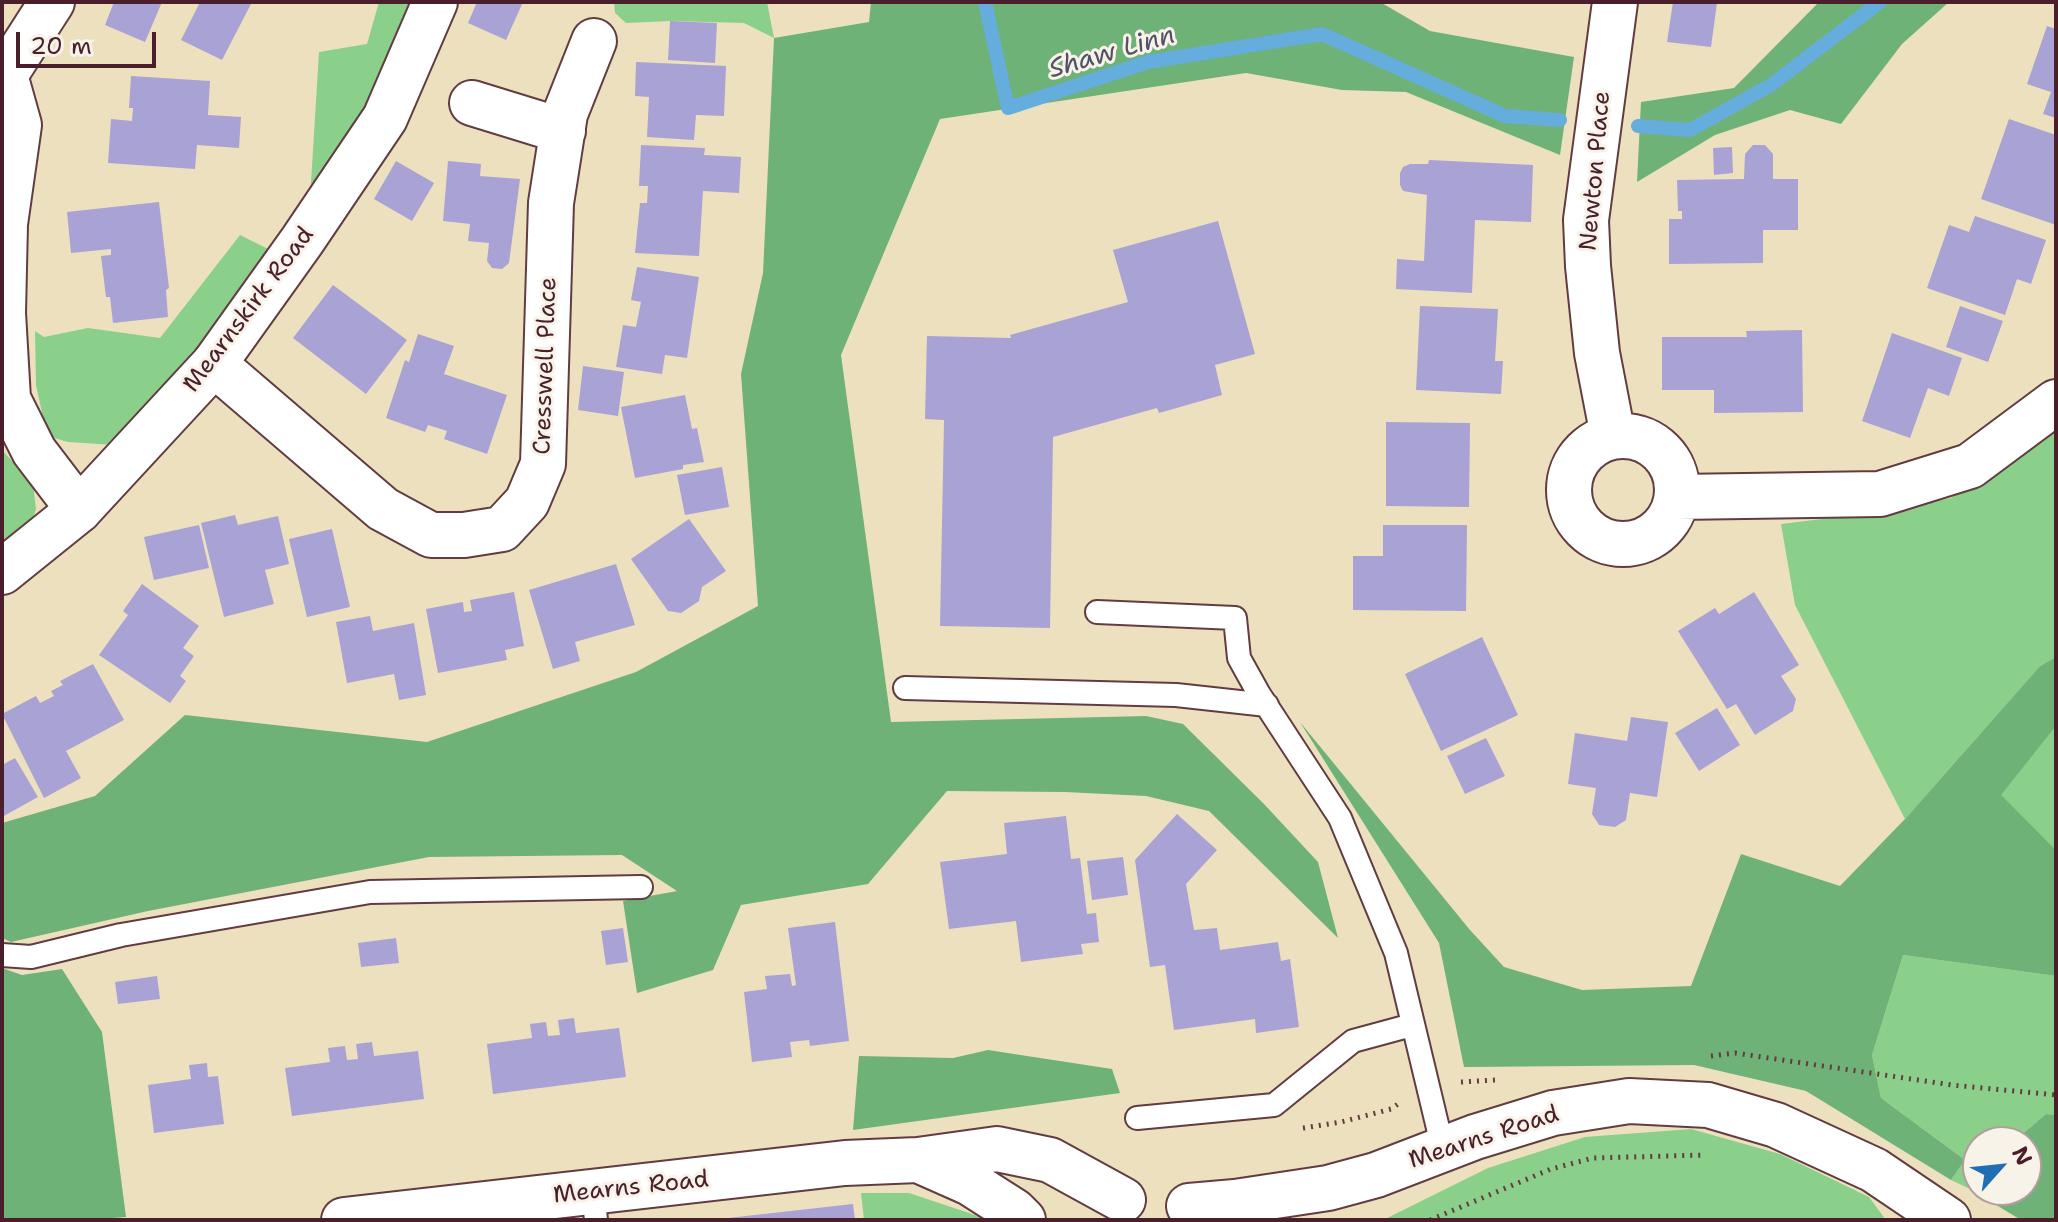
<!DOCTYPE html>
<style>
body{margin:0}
#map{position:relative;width:2058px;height:1222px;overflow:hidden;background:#ede0bf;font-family:"Shantell Sans",sans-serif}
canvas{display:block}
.frame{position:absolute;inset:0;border:4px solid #4a1f2b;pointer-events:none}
.north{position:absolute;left:1962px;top:1126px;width:80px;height:80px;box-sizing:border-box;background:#f7f3e8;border:2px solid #b29e9c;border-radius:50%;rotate:63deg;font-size:22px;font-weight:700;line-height:32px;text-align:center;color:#4a1f2b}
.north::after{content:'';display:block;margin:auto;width:28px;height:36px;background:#1f6fb2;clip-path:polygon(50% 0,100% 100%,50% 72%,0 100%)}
.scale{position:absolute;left:16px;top:32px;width:140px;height:36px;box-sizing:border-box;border:4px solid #4a1f2b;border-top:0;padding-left:10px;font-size:24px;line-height:28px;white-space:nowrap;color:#4a1f2b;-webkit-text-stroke:6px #f7f3e8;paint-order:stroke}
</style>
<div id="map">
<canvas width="2058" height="1222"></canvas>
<div class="frame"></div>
<div class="north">N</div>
<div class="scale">20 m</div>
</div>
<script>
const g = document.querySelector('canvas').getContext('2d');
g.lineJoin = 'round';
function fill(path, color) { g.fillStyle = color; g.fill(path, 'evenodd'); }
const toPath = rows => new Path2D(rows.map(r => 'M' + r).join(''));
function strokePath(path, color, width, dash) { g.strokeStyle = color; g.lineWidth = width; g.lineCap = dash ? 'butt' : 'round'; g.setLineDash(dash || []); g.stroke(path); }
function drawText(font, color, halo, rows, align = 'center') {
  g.font = font + ' "Shantell Sans",sans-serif'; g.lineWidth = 6; g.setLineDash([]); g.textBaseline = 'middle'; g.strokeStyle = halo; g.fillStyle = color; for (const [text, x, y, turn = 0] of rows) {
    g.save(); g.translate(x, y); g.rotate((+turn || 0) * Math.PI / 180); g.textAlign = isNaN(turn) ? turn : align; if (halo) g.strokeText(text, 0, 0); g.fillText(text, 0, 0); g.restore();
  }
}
fill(toPath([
 [379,2,411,2,376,90,310,199,319,52,367,44],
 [614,2,767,2,774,38,744,23,670,21,626,23,615,13],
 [240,235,272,251,199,354,114,445,68,442,47,436,36,385,35,331,44,337,88,328,160,338],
 [2056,431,2056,657,2040,666,1905,819,1795,605,1781,524,1895,510,1951,498],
 [2,450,33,484,36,509,26,540,2,557],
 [2056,726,2056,850,2000,795],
 [1903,955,2056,976,2056,1115,2046,1114,2013,1142,1978,1142,1978,1180,1970,1189,1951,1180,1965,1160,1881,1098,1872,1055],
 [1691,1129,1780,1154,1869,1197,1886,1220,1383,1220,1488,1168,1585,1137],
 [861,1193,909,1193,990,1220,864,1220]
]), '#8ad08b');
fill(toPath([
 [871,2,1380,2,1430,31,1574,57,1560,155,1406,92,1342,90,1246,73,940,119,841,355,891,722,1146,716,1183,724,1264,804,1318,862,1338,938,1209,811,1146,796,1065,792,947,791,868,884,741,905,713,970,637,993,623,901,677,891,622,855,429,857,148,911,11,942,2,938,2,823,95,796,185,715,427,742,636,672,758,606,741,374,763,273,774,38,869,22],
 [1819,2,1949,2,1902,44,1841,124,1790,110,1715,135,1637,182,1641,102,1734,88],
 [2056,657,2056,726,2001,795,2056,850,2056,976,1903,955,1872,1055,1881,1098,1965,1160,1951,1180,1806,1091,1694,1065,1464,1067,1439,943,1300,722,1470,930,1504,967,1582,990,1691,986,1741,854,1840,886,1905,819,2040,666],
 [2,968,22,975,62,969,102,1032,126,1217,90,1220,2,1220],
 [988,1050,1112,1069,1120,1093,853,1130,859,1056,953,1058],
 [2046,1114,2056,1115,2056,1220,2021,1220,1970,1189,1978,1180,1978,1190,2026,1190,2026,1142,2013,1142]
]), '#6fb277');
strokePath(toPath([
 [985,2,1008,108,1148,62,1322,34,1505,116,1560,120],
 [1638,126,1690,130,1771,85,1880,2]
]), '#65addc', 14);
fill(toPath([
 [114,2,162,2,145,42,105,25],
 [200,2,252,2,222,60,181,40],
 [477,2,523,2,506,40,468,23],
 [1673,2,1717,3,1711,47,1667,42],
 [670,21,717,23,715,63,668,60],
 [2047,26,2056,29,2056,118,2043,114,2051,92,2027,84],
 [636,62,726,66,724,116,696,115,694,140,647,137,649,97,635,96],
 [131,76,210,81,208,115,241,117,239,148,197,145,195,169,108,163,111,119,132,121,133,108,129,108],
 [2009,119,2056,135,2056,225,1981,199],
 [641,145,705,148,704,155,741,157,739,193,703,191,699,256,635,253,640,203,647,203,648,186,639,186],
 [1753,145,1765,145,1773,154,1773,179,1798,179,1798,230,1763,230,1763,263,1669,264,1669,219,1682,219,1682,211,1678,211,1677,180,1744,179,1745,154],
 [1732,147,1733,173,1714,175,1713,148],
 [1429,160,1533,165,1531,222,1475,220,1472,293,1396,289,1397,259,1424,261,1427,195,1403,191,1400,185,1400,173,1403,167,1410,164,1428,164],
 [396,161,434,183,412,221,374,199],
 [448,161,481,164,480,176,520,179,509,263,502,269,492,268,487,261,489,243,468,241,470,224,443,221],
 [159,202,169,288,166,290,168,317,113,323,110,297,106,297,101,256,111,255,111,249,71,253,67,212],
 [1975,216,2046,240,2031,284,2017,279,2005,315,1927,288,1949,225,1969,232],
 [1218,221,1255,354,1215,365,1222,395,1159,413,1157,408,1053,437,1050,628,940,626,944,420,925,419,927,336,1011,338,1010,335,1128,302,1113,250],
 [637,267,699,277,687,358,665,355,662,374,616,367,623,325,636,327,641,302,631,300],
 [333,285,407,340,366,394,293,338],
 [1420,306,1498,309,1495,361,1503,361,1501,394,1416,390],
 [1960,306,2003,321,1988,362,1946,347],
 [1802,330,1803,412,1714,413,1714,390,1662,390,1662,337,1747,337,1746,331],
 [1892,333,1962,358,1949,396,1928,388,1910,438,1862,421],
 [418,334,454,346,444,374,507,395,487,454,444,439,447,431,428,425,425,432,386,418,405,360,409,362],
 [583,366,624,372,618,416,578,410],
 [685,395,692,429,697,428,704,462,683,465,683,469,635,478,621,407],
 [1386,422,1470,423,1469,507,1386,506],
 [722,467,729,507,685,515,677,475],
 [235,515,238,525,278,516,289,564,265,570,274,604,224,617,201,523],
 [689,519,726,571,702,587,699,601,681,613,668,611,631,559],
 [199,525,209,568,154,580,144,537],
 [1383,525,1467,525,1466,611,1353,610,1353,556,1383,556],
 [332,529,350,607,307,617,289,539],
 [616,564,635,625,575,642,580,661,553,669,529,590],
 [142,584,199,626,183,648,194,656,180,676,186,681,170,703,99,655,128,615,123,611],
 [514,592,524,646,505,650,507,660,438,673,426,609,463,602,464,612,472,611,470,600],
 [1754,592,1799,665,1781,676,1796,699,1793,711,1755,735,1736,704,1727,709,1678,631,1715,608,1719,614],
 [370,616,373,631,414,623,426,695,399,700,394,674,347,683,336,622],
 [1482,637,1518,715,1441,751,1405,674],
 [93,664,124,720,66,751,81,778,44,798,2,714,36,696,40,703,54,696,51,691,63,685,60,681],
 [1717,708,1740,745,1699,771,1675,733],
 [1631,717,1668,722,1657,797,1630,793,1626,820,1615,827,1599,825,1592,814,1596,788,1568,784,1575,733,1627,741],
 [1486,738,1505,776,1465,794,1447,756],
 [15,758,38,797,2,817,2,765],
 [1177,814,1217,850,1186,884,1194,930,1217,928,1220,950,1278,942,1281,961,1290,959,1299,1027,1256,1033,1255,1019,1174,1030,1165,965,1150,967,1135,860],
 [1066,816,1071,859,1080,858,1087,914,1096,913,1099,942,1081,944,1083,954,1021,962,1016,921,949,929,940,862,1007,854,1004,823],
 [1123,857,1128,895,1092,900,1087,861],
 [835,922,849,1041,810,1046,809,1040,790,1042,792,1057,752,1062,744,992,767,989,765,976,790,974,792,986,796,985,788,928],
 [623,928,628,962,606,965,601,931],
 [396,938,399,963,361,967,358,943],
 [157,976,160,999,118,1004,115,982],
 [574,1018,576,1033,619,1028,626,1077,493,1094,487,1044,532,1038,530,1024,546,1022,548,1036,560,1035,558,1020],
 [372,1042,374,1056,418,1051,424,1099,292,1116,285,1068,330,1062,328,1048,345,1046,347,1060,358,1059,356,1044],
 [207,1063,208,1077,218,1076,224,1124,154,1133,148,1085,191,1079,189,1065],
 [853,1204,855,1220,728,1220,728,1218]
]), '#a9a2d4');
const service = toPath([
 [1097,612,1235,618,1239,658,1259,694,1340,818,1396,953,1443,1149],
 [905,688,1176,695,1267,705],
 [2,955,31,957,121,935,370,892,641,887],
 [1137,1118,1274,1105,1353,1041,1412,1025],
 [593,1192,596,1220]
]);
const minor = toPath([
 [2,74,5,75,19,125,5,224,3,313,8,399,34,451,79,510],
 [5,75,52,2],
 [472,103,563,131],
 [214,364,383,509,431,535,464,535,502,529,527,502,543,464,551,203,565,114,594,41],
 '1569 490a54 54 0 1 1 108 0a54 54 0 1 1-108 0Z',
 [1613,436,1597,353,1588,266,1586,220,1615,2],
 [1677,497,1880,494,1970,466,2056,402]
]);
const tertiary = toPath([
 [2,572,79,510,214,364,302,241,385,118,435,2],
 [918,1160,970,1183,1014,1211,1023,1220],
 [1189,1206,1235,1202,1328,1188,1376,1175,1475,1137,1553,1113,1629,1101,1708,1105,1776,1125,1874,1170,1948,1220],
 [344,1220,845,1163,918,1160,997,1149,1050,1160,1123,1200]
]);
strokePath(service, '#623c41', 26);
strokePath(minor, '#623c41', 48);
strokePath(tertiary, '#623c41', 48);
strokePath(toPath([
 [1711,1056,1735,1053,1952,1085,2056,1095],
 [1461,1082,1495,1080],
 [1303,1128,1341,1122,1391,1109,1398,1104],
 [1430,1220,1551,1169,1593,1158,1705,1155]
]), '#623c41', 5, [2, 6]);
strokePath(service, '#fff', 22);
strokePath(minor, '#fff', 44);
strokePath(tertiary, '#fff', 44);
drawText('24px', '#4a1f2b', '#f7f3e8', [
 ["Newton Place",1596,171,-85],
 ["Mearnskirk Road",249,310,-53],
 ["Cresswell Place",546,366,-88],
 ["Mearns Road",1484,1138,-18],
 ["Mearns Road",631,1188,-6]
]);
drawText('italic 26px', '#535169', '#f7f3e8', [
 ["Shaw Linn",1112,53,-16]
]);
</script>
